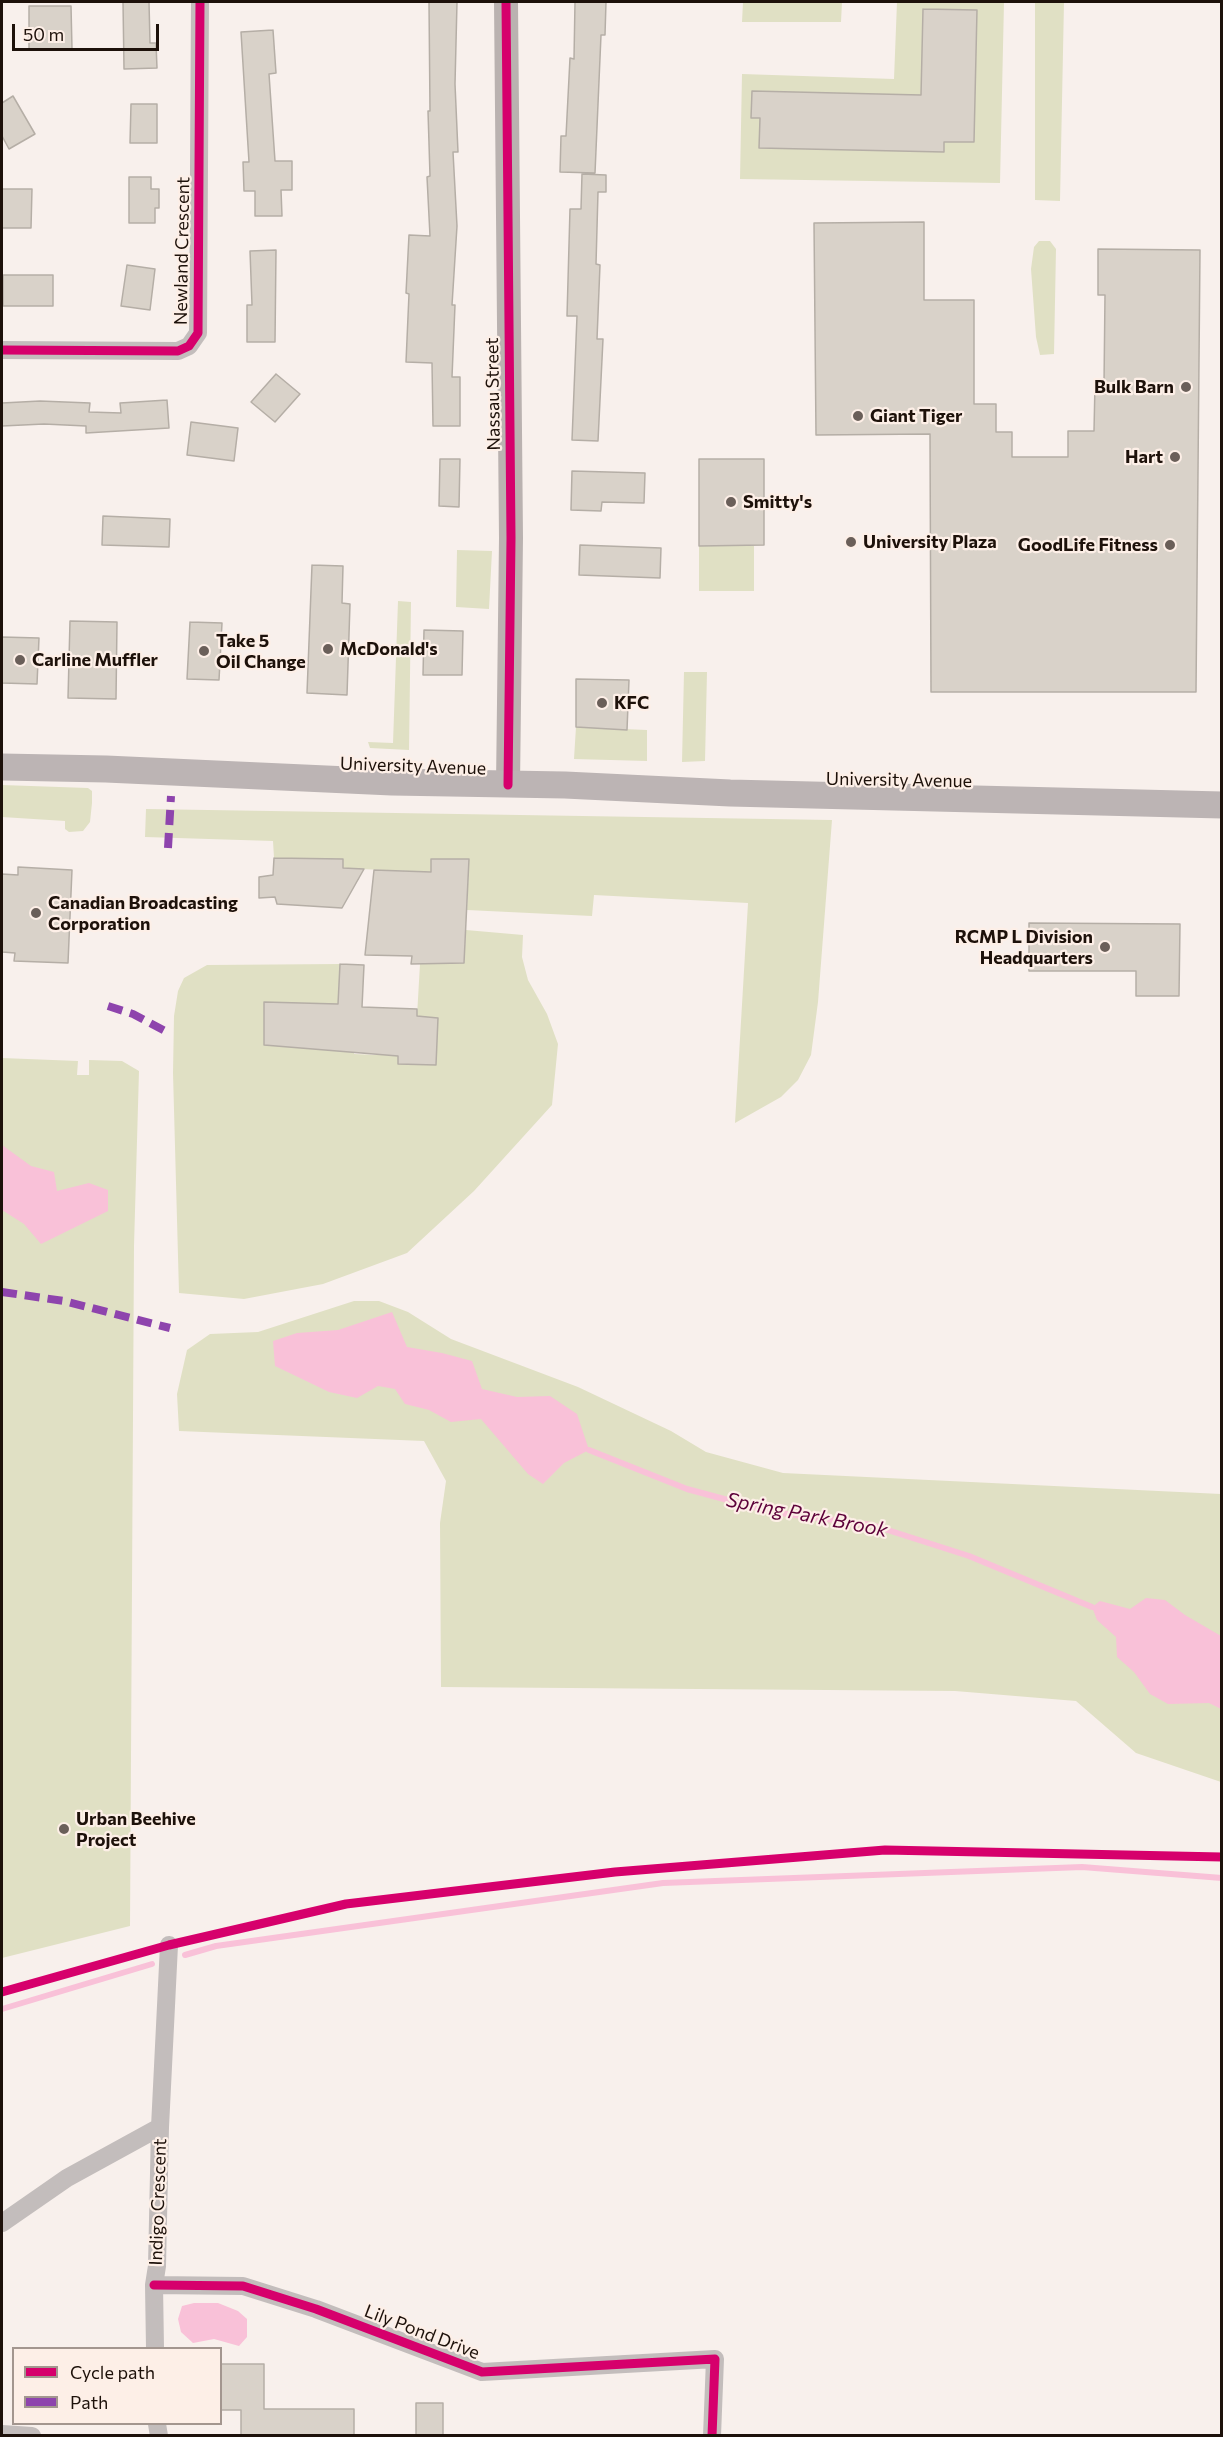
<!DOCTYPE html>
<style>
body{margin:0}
#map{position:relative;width:1223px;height:2437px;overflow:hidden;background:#f8f0ec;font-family:Commissioner,sans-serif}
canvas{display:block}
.frame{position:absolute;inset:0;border:3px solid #1d110a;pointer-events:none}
.legend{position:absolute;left:12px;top:2347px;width:210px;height:78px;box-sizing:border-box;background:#fdefe7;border:2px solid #a3968f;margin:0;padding:8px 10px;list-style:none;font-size:18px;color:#1d110a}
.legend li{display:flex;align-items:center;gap:12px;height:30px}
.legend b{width:30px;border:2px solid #a3968f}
.scale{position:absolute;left:12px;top:24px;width:147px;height:27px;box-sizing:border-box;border:3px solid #1d110a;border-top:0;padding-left:8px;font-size:18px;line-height:21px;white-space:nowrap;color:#1d110a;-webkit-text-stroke:4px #fdefe7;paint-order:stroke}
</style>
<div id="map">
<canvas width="1223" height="2437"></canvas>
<div class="frame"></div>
<ul class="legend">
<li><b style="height:8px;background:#d6006c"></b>Cycle path</li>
<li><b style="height:8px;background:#8e44ad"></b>Path</li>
</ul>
<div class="scale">50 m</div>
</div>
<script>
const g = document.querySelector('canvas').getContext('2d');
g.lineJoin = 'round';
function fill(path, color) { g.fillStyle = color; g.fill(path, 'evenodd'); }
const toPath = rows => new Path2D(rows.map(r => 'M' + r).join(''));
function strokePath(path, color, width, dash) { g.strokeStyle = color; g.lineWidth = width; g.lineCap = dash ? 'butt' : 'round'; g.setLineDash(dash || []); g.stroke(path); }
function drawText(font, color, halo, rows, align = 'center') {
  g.font = font + ' Commissioner,sans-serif'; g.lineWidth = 4.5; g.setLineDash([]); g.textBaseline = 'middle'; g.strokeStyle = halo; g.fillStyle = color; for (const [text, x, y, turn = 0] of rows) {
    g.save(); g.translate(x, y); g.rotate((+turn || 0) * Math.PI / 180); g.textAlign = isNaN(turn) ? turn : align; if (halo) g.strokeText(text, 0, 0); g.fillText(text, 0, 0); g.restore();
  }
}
fill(toPath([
 [743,2,842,2,841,22,742,22],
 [897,2,1004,2,1000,183,740,179,742,74,894,79],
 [1035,2,1064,2,1060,201,1035,200],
 [1039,241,1050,241,1056,249,1054,354,1040,355,1036,337,1031,269,1034,247],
 [699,546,754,546,754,591,699,591],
 [457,550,492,551,489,609,456,607],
 [398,601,411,602,409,750,370,748,368,742,393,743],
 [684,672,707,672,705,761,682,762],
 [576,727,647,730,647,761,574,759],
 [2,785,88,788,92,791,92,803,90,822,83,831,69,832,65,829,65,821,2,817],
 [146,809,832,820,818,1002,811,1055,798,1080,781,1097,735,1123,748,903,594,895,592,916,467,910,469,859,432,859,431,872,360,869,359,880,343,880,342,859,274,858,273,841,145,837],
 [466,930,523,935,522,957,528,980,547,1014,558,1044,552,1105,474,1191,407,1253,323,1284,244,1299,179,1293,173,1073,174,1016,178,991,184,978,207,965,340,964,337,1021,356,1022,354,1054,376,1055,377,1048,436,1064,437,1018,417,1016,420,964,464,963],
 [2,1058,78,1061,77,1075,89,1075,89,1060,122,1061,139,1071,134,1246,130,1926,2,1958],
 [354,1301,379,1301,408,1312,451,1339,578,1387,671,1431,706,1452,783,1473,1221,1494,1221,1782,1136,1753,1076,1701,955,1691,441,1687,440,1523,446,1481,424,1441,179,1431,177,1394,187,1350,210,1334,258,1332]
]), '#e0e0c4');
fill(toPath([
 [2,1145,31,1166,54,1172,57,1191,89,1183,108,1190,108,1211,41,1244,24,1224,2,1210],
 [392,1312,407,1347,442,1353,472,1361,482,1389,517,1397,550,1396,577,1414,589,1450,564,1463,543,1484,528,1474,481,1419,451,1422,429,1410,405,1404,395,1389,378,1386,357,1398,329,1392,275,1366,273,1341,297,1333,338,1330],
 [1146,1598,1165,1600,1185,1615,1221,1636,1221,1709,1209,1703,1168,1704,1150,1694,1134,1672,1117,1657,1116,1637,1097,1620,1092,1607,1100,1601,1130,1609],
 [194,2303,218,2303,238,2311,247,2319,247,2337,239,2346,214,2339,193,2343,181,2332,178,2319,182,2306]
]), '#f9c1d8');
strokePath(toPath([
 [589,1450,687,1489,772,1512,872,1525,969,1556,1092,1607],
 [185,1955,216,1946,663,1883,1082,1867,1222,1878],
 [2,2009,152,1964]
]), '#f9c1d8', 6);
const building = toPath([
 [123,2,149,2,150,43,156,43,157,68,124,69,123,2],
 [429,2,457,2,455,84,458,152,453,152,457,226,452,305,455,305,452,377,460,377,460,426,433,426,432,363,406,362,409,294,406,293,409,235,430,236,427,177,430,176,428,111,430,111,429,2],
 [575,2,606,2,605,35,601,35,595,173,560,172,561,136,566,136,570,58,574,59,575,2],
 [29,6,71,6,72,49,29,49,29,6],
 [923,9,977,10,974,142,944,142,944,152,759,148,760,118,751,118,752,91,921,95,923,9],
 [273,30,276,73,269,74,275,161,292,161,292,190,281,190,282,216,255,216,255,191,244,191,243,162,249,162,241,32,273,30],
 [13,96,35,134,9,149,2,136,2,103,13,96],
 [131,104,157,104,157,143,130,143,131,104],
 [582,174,606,175,606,192,598,192,596,264,600,265,597,339,603,339,598,441,572,440,577,316,567,316,570,209,581,209,582,174],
 [129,177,151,177,151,189,159,189,159,208,155,208,155,223,129,223,129,177],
 [2,189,32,189,31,228,2,228,2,189],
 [924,222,924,300,974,300,974,404,996,404,996,432,1012,432,1012,457,1068,457,1068,431,1094,431,1095,384,1104,384,1105,295,1098,295,1098,249,1200,250,1196,692,931,692,930,434,816,435,814,223,924,222],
 [276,250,275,342,247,342,247,305,252,305,250,251,276,250],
 [127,265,155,269,150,310,121,306,127,265],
 [3,275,53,275,53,306,3,306,3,275],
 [276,374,300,394,275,422,251,402,276,374],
 [167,400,169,428,86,433,86,426,44,424,2,426,2,403,40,401,90,403,89,412,121,413,120,403,167,400],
 [191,422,238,428,234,461,187,455,191,422],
 [440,459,460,459,459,507,439,506,440,459],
 [699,459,764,459,764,545,699,546,699,459],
 [572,471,645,473,644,503,602,502,601,511,571,510,572,471],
 [103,516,170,519,169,547,102,545,103,516],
 [580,545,661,548,660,578,579,575,580,545],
 [312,565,343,566,342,603,350,604,347,695,307,693,312,565],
 [70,621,117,622,116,699,68,698,70,621],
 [190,622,222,623,219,680,187,679,190,622],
 [424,630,463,631,462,675,423,675,424,630],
 [2,637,39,638,37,684,2,683,2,637],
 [576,679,629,680,627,730,576,727,576,679],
 [274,858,343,859,343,868,364,869,342,908,277,904,275,897,259,898,259,877,273,875,274,858],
 [431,859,469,859,464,963,411,964,412,956,365,955,374,870,431,872,431,859],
 [18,867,72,870,68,963,14,961,15,953,2,952,2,874,18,875,18,867],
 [1029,923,1180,924,1179,996,1136,996,1136,971,1029,971,1029,923],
 [340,964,364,965,362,1007,417,1009,417,1016,438,1018,436,1065,398,1064,398,1056,264,1045,264,1002,338,1004,340,964],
 [220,2364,264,2364,264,2409,354,2409,354,2436,241,2436,241,2410,220,2410,220,2364],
 [416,2403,443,2403,443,2436,416,2436,416,2403]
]);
fill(building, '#d9d2c9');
strokePath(building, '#b5aea6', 1.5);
strokePath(toPath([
 [2,350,178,351,189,346,198,333,200,2],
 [2,2223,67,2178,160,2127,169,1945],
 [154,2285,243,2286,316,2309,482,2372,715,2359,712,2436],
 [155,2348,154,2285,157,2266,160,2127],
 [157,2424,159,2436],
 [2,2434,32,2436]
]), '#c3bdbc', 18);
strokePath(toPath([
 [506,2,511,538,508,785]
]), '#bab2b0', 24);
strokePath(toPath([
 [2,767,106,769,392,782,565,785,730,793,1222,805]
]), '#bcb4b4', 27);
strokePath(toPath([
 [168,848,171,796],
 [108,1006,133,1014,165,1031],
 [2,1292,64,1301,170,1328]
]), '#8e44ad', 8, [15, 8]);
strokePath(toPath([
 [506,2,511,538,508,785],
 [2,350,178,351,189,346,198,333,200,2],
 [2,1992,169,1945,346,1904,615,1872,885,1850,1222,1857],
 [154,2285,243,2286,316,2309,482,2372,715,2359,712,2436]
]), '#d6006c', 9);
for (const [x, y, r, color] of [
 [1186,387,6,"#6a5f59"],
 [858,416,6,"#6a5f59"],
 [1175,457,6,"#6a5f59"],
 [731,502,6,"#6a5f59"],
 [851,542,6,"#6a5f59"],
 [1170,545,6,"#6a5f59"],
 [328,649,6,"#6a5f59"],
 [204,651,6,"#6a5f59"],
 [20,660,6,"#6a5f59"],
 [602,703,6,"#6a5f59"],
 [36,913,6,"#6a5f59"],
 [1105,947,6,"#6a5f59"],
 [64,1829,6,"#6a5f59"]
]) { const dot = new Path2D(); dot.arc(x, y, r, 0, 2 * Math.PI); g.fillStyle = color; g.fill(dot); strokePath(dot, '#fdefe7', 2); }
drawText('18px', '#1d110a', '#fdefe7', [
 ["Newland Crescent",182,251,-89],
 ["Nassau Street",493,394,-91],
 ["University Avenue",413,766,2],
 ["University Avenue",899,780,1],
 ["Indigo Crescent",158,2202,-88],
 ["Lily Pond Drive",422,2332,21]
]);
drawText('bold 18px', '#1d110a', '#fdefe7', [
 ["Bulk Barn",1174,387,"right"],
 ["Giant Tiger",870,416],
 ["Hart",1163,457,"right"],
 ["Smitty's",743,502],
 ["University Plaza",863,542],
 ["GoodLife Fitness",1158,545,"right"],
 ["Take 5",216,641],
 ["Oil Change",216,662],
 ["McDonald's",340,649],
 ["Carline Muffler",32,660],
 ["KFC",614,703],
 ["Canadian Broadcasting",48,903],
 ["Corporation",48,924],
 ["RCMP L Division",1093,937,"right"],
 ["Headquarters",1093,958,"right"],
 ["Urban Beehive",76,1819],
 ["Project",76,1840]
], 'left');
drawText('italic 20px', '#5d013a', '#fdefe7', [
 ["Spring Park Brook",807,1515,11]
]);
</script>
